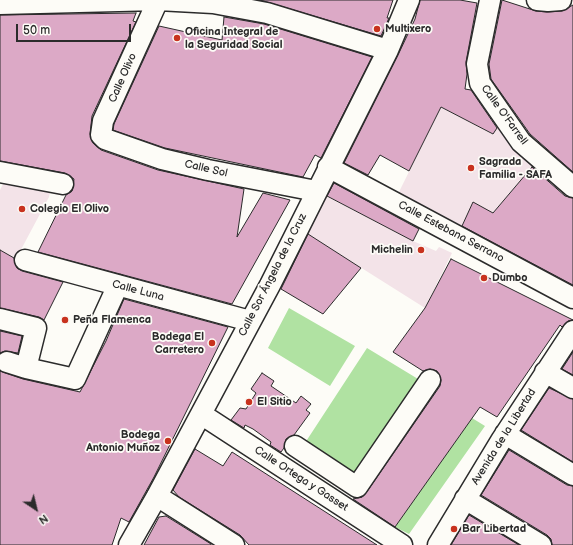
<!DOCTYPE html>
<meta charset="utf-8">
<style>
body{margin:0}
#map{position:relative;width:573px;height:545px;overflow:hidden;background:#fdfcf7;font-family:"Balsamiq Sans",sans-serif}
canvas{display:block}
.north{position:absolute;left:16px;top:489px;width:40px;height:40px;-webkit-text-stroke:3px #fdfcf7;paint-order:stroke;rotate:145deg;font-size:11px;font-weight:700;line-height:16px;text-align:center;color:#2b2b2b}
.north::after{content:'';display:block;margin:auto;width:14px;height:18px;background:#2b2b2b;clip-path:polygon(50% 0,100% 100%,50% 72%,0 100%)}
.scale{position:absolute;left:16px;top:24px;width:115px;height:18px;box-sizing:border-box;border:2px solid #2b2b2b;border-top:0;padding-left:5px;font-size:12px;line-height:14px;white-space:nowrap;color:#2b2b2b;-webkit-text-stroke:3px #fdfcf7;paint-order:stroke}
</style>
<div id="map">
<canvas width="573" height="545"></canvas>
<div class="north">N</div>
<div class="scale">50 m</div>
</div>
<script>
const g = document.querySelector('canvas').getContext('2d');
g.lineJoin = 'round';
function fill(path, color) { g.fillStyle = color; g.fill(path, 'evenodd'); }
const toPath = rows => new Path2D(rows.map(r => 'M' + r).join(''));
function strokePath(path, color, width, dash) { g.strokeStyle = color; g.lineWidth = width; g.lineCap = dash ? 'butt' : 'round'; g.setLineDash(dash || []); g.stroke(path); }
function drawText(font, color, halo, rows, align = 'center') {
  g.font = font + ' "Balsamiq Sans",sans-serif'; g.lineWidth = 3.5; g.setLineDash([]); g.textBaseline = 'middle'; g.strokeStyle = halo; g.fillStyle = color; for (const [text, x, y, turn = 0] of rows) {
    g.save(); g.translate(x, y); g.rotate((+turn || 0) * Math.PI / 180); g.textAlign = isNaN(turn) ? turn : align; if (halo) g.strokeText(text, 0, 0); g.fillText(text, 0, 0); g.restore();
  }
}
fill(toPath([
 [441,107,492,134,498,126,514,147,533,165,493,213,473,203,461,228,396,198],
 [4,182,46,187,50,192,49,197,16,259,0,250,0,190],
 [324,195,413,241,436,251,439,247,452,253,425,308,306,233]
]), '#f3e3e8');
fill(toPath([
 [289,308,355,346,330,386,268,348],
 [367,348,423,382,356,483,303,446],
 [472,418,485,426,409,534,395,527]
]), '#b0e2a2');
const building = toPath([
 [260,0,393,0,387,18,389,18,381,36,260,0],
 [420,0,460,0,477,3,466,62,467,74,465,89,471,90,497,128,493,134,441,107,409,171,380,155,368,175,344,163,398,55,415,19,420,0],
 [502,0,536,11,547,12,562,11,573,5,573,172,530,134,491,79,489,64,502,0],
 [136,13,133,21,136,22,92,116,90,134,93,143,101,150,158,170,244,189,237,237,263,193,290,200,232,304,38,252,66,195,72,191,74,179,65,173,0,161,0,15,136,13],
 [224,17,264,24,372,57,321,158,315,155,303,177,165,148,113,130,114,124,159,26,222,40,224,17],
 [532,167,565,196,573,198,573,285,462,226,473,202,493,213,532,167],
 [334,183,419,229,413,241,327,196,334,183],
 [308,234,361,268,323,314,281,289,308,234],
 [0,250,14,258,17,268,22,271,63,282,44,320,39,317,0,308,0,250],
 [451,259,573,320,568,321,562,327,560,325,497,417,480,407,395,527,353,499,362,497,366,493,440,386,441,380,437,371,430,369,423,371,393,352,425,308,451,259],
 [124,299,228,327,154,477,129,522,121,518,112,545,0,545,0,371,23,379,80,392,106,341,124,299],
 [0,331,22,336,18,353,5,351,0,353,0,331],
 [573,352,573,375,562,369,573,352],
 [262,373,274,381,271,386,296,403,301,396,311,404,306,410,310,413,294,435,286,439,284,448,281,452,270,445,271,442,253,429,245,425,244,428,231,420,240,408,246,409,256,393,251,389,262,373],
 [549,388,573,399,573,462,521,430,549,388],
 [195,449,223,466,232,452,377,545,249,545,240,535,179,497,173,490,195,449],
 [509,450,567,485,573,486,573,545,552,545,551,539,547,535,481,495,509,450],
 [469,515,519,545,451,545,469,515],
 [166,516,211,544,211,545,144,545,159,517,166,516]
]);
fill(building, '#dca9c6');
strokePath(building, '#2b2b2b', 1);
const minor = toPath([
 [158,0,103,121,101,135,105,139,162,159,208,170,316,191],
 [490,0,477,64,480,83,521,142,573,187],
 [537,0,548,1,561,0],
 [0,4,158,0,213,3,267,13,388,50],
 [328,167,573,298],
 [0,172,63,184],
 [25,260,250,321],
 [0,319,36,328,26,368,75,379,118,285],
 [7,362,26,368],
 [545,372,573,388],
 [201,414,402,545],
 [505,434,573,475],
 [295,446,357,487,430,380],
 [157,496,234,545],
 [465,499,541,545],
 [129,545,157,496,270,285,388,50,409,0],
 [438,545,502,439,573,331]
]);
strokePath(minor, '#2b2b2b', 23);
strokePath(minor, '#fdfcf7', 20);
for (const [x, y, r, color] of [
 [377,29,4,"#c8321e"],
 [177,38,4,"#c8321e"],
 [471,168,4,"#c8321e"],
 [22,209,4,"#c8321e"],
 [421,250,4,"#c8321e"],
 [484,278,4,"#c8321e"],
 [65,320,4,"#c8321e"],
 [212,343,4,"#c8321e"],
 [249,402,4,"#c8321e"],
 [168,441,4,"#c8321e"],
 [454,529,4,"#c8321e"]
]) { const dot = new Path2D(); dot.arc(x, y, r, 0, 2 * Math.PI); g.fillStyle = color; g.fill(dot); strokePath(dot, '#fdfcf7', 1.5); }
drawText('bold 11px', '#2b2b2b', '#fdfcf7', [
 ["Multixero",385,29],
 ["Oficina Integral de",185,32],
 ["la Seguridad Social",185,45],
 ["Sagrada",479,162],
 ["Familia - SAFA",479,175],
 ["Colegio El Olivo",30,209],
 ["Michelin",413,250,"right"],
 ["Dumbo",492,278],
 ["Peña Flamenca",73,320],
 ["Bodega El",204,337,"right"],
 ["Carretero",204,350,"right"],
 ["El Sitio",257,402],
 ["Bodega",160,435,"right"],
 ["Antonio Muñoz",160,448,"right"],
 ["Bar Libertad",462,529]
], 'left');
drawText('11px', '#2b2b2b', '#fdfcf7', [
 ["Calle Olivo",123,78,-66],
 ["Calle O'Farrell",504,115,54],
 ["Calle Sol",206,169,13],
 ["Calle Estebana Serrano",451,232,28],
 ["Calle Sor Ángela de la Cruz",273,275,-63],
 ["Calle Luna",138,291,15],
 ["Avenida de la Libertad",504,437,-58],
 ["Calle Ortega y Gasset",301,479,33]
]);
</script>
